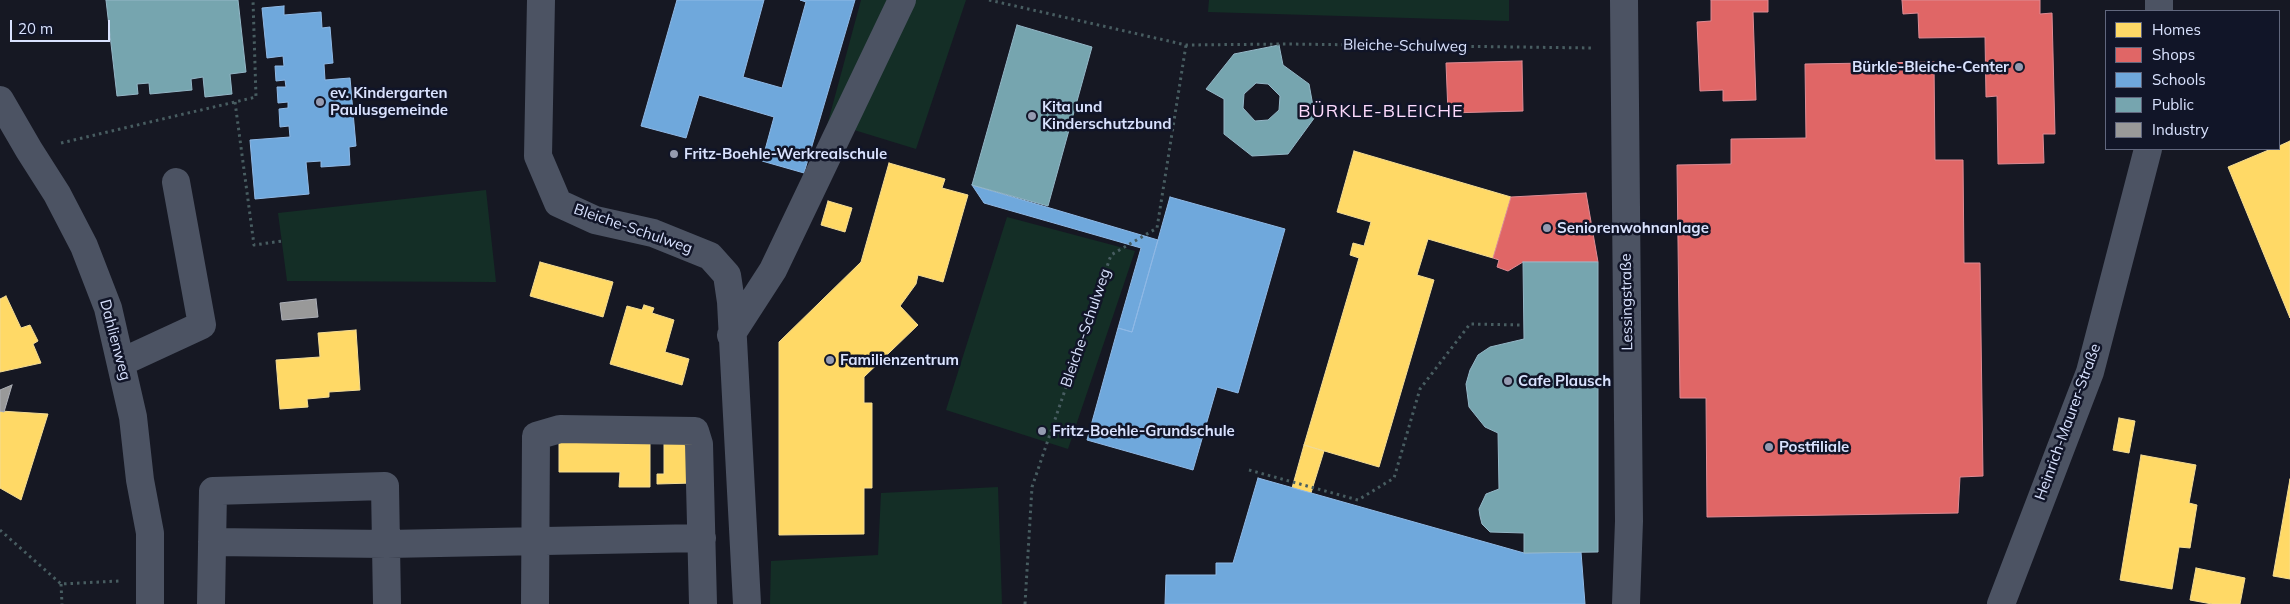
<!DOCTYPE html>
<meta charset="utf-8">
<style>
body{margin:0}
#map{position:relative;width:2290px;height:604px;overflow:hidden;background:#161823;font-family:Mulish,sans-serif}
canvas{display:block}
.legend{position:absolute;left:2105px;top:10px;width:175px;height:140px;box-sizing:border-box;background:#111528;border:1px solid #61677e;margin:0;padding:6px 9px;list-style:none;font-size:15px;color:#d9e2fe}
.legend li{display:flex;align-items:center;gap:10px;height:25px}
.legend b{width:25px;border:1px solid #61677e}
.scale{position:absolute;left:10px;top:20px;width:100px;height:22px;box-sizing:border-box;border:2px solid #d9e2fe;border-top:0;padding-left:6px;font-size:15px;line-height:18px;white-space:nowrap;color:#d9e2fe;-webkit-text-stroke:4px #111528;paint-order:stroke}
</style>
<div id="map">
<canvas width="2290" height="604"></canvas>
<ul class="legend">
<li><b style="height:14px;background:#ffd966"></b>Homes</li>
<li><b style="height:14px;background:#e06666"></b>Shops</li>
<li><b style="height:14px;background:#6fa8dc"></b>Schools</li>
<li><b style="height:14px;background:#76a5af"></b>Public</li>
<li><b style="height:14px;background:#999"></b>Industry</li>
</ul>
<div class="scale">20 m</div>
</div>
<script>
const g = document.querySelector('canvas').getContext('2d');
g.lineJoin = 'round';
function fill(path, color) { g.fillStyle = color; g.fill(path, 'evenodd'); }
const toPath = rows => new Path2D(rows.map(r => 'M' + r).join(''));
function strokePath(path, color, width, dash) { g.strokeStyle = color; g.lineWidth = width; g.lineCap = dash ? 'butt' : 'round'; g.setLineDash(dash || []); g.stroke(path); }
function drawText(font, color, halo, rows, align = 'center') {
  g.font = font + ' Mulish,sans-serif'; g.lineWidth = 5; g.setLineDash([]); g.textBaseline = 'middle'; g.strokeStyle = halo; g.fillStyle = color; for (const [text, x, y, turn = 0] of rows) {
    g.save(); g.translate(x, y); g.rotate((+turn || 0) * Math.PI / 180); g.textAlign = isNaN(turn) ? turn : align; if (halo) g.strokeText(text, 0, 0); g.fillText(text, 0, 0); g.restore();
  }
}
fill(toPath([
 [861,0,966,0,916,149,828,122],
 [1209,0,1509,0,1509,21,1208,12],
 [486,190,496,282,287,281,278,213],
 [1007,217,1135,251,1068,449,946,410],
 [998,487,1002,604,770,604,771,561,878,555,881,493]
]), '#142e26');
const homes = toPath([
 [2290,141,2290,318,2228,167,2271,149,2279,149,2279,146,2290,141],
 [1354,151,1511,197,1493,258,1428,239,1417,275,1434,280,1379,467,1304,445,1359,258,1350,255,1353,243,1364,246,1371,222,1337,212,1354,151],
 [889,163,945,179,942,188,968,195,943,282,918,275,916,284,900,306,918,325,864,377,864,403,872,403,872,488,864,488,864,534,779,535,779,342,861,262,889,163],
 [828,201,852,208,845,232,821,225,828,201],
 [540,262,613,282,603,317,530,296,540,262],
 [6,296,21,328,30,325,38,341,33,344,41,363,0,372,0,299,6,296],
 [644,305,654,308,652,313,674,320,665,352,689,359,682,385,610,364,627,306,642,310,644,305],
 [356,330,360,390,329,392,329,397,307,399,308,407,280,409,276,360,320,357,318,333,356,330],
 [0,411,48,414,21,500,0,488,0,411],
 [2119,418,2135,421,2129,453,2113,450,2119,418],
 [693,439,693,483,657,484,657,474,664,474,664,440,693,439],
 [650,441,650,487,619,487,620,472,559,472,559,442,650,441],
 [1304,445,1324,451,1311,493,1292,488,1304,445],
 [2141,455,2196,465,2189,503,2197,505,2190,548,2179,547,2172,589,2120,580,2141,455],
 [2290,479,2290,579,2273,576,2290,479],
 [2196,568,2245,578,2240,604,2212,604,2190,600,2196,568]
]);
fill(homes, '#ffd966');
strokePath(homes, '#f4dc94', 1);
const shops = toPath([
 [1711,0,1768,0,1768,12,1753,12,1756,100,1723,101,1723,90,1700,91,1697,22,1711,21,1711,0],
 [1902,0,2040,0,2040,14,2052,13,2055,134,2043,134,2044,163,1998,164,1997,96,1986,97,1985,37,1919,38,1918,13,1903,14,1902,0],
 [1522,61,1523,111,1448,113,1446,63,1522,61],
 [1934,62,1935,160,1963,160,1964,263,1980,263,1983,476,1960,477,1958,513,1707,517,1706,398,1680,398,1677,165,1731,164,1731,139,1806,138,1805,64,1934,62],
 [1586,193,1598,262,1523,262,1508,271,1497,267,1499,260,1493,258,1511,197,1586,193]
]);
fill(shops, '#e06666');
strokePath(shops, '#de8b94', 1);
const schools = toPath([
 [677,0,764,0,743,77,782,88,806,2,800,0,855,0,804,173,762,161,774,117,699,95,686,138,641,126,677,0],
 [284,6,284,15,321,12,322,28,330,27,333,63,324,64,325,80,350,78,356,146,349,147,350,165,321,167,321,161,306,162,309,194,255,199,250,140,290,137,289,126,280,127,279,109,288,108,288,102,278,103,277,87,286,87,285,80,276,81,275,66,284,66,283,56,267,58,262,8,284,6],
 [972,185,1158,240,1132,332,1118,328,1141,248,984,203,972,185],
 [1170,197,1285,229,1238,393,1217,387,1193,470,1087,440,1118,328,1132,332,1170,197],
 [1258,478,1524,553,1581,552,1585,604,1165,604,1166,575,1216,575,1216,563,1233,563,1258,478]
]);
fill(schools, '#6fa8dc');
strokePath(schools, '#8fb9e6', 1);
const public = toPath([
 [106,0,238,0,246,72,230,74,232,94,205,97,203,77,191,79,192,90,150,94,149,83,137,84,138,94,117,96,106,0],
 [1017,25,1092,47,1048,206,972,185,1017,25],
 [1279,45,1283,65,1309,84,1315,117,1288,154,1252,156,1224,134,1224,99,1206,89,1234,54,1279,45],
 [1256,83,1268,84,1280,96,1279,110,1268,120,1255,121,1243,108,1244,94,1256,83],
 [1523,262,1598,262,1598,552,1524,553,1524,533,1490,532,1482,524,1480,516,1479,509,1486,494,1499,489,1498,433,1485,427,1469,407,1466,384,1470,370,1478,355,1490,347,1524,339,1523,262]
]);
fill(public, '#76a5af');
strokePath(public, '#94b7c7', 1);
const industry = toPath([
 [316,299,318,317,282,320,280,303,316,299],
 [12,385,4,412,0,411,0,390,12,385]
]);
fill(industry, '#999');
strokePath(industry, '#acafb7', 1);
strokePath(toPath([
 [989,0,1186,45,1288,44,1593,48],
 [235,102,254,245,282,241],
 [61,143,256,97,253,0],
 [1249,470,1358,500,1394,478,1420,389,1470,324,1523,325],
 [0,530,61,584,119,581],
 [61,584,62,604],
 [1025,604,1032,487,1111,255,1157,228,1186,45]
]), '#485d61', 3, [2.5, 4]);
strokePath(toPath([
 [541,0,538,156,558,203,595,220,653,233,710,256,727,275,731,302,747,604],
 [1624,0,1629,521,1626,604],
 [2159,0,2159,11],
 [0,100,29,150,57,194,84,246,108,308,133,417,140,480,150,533,150,604],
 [731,335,773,270,902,0],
 [122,362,202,325,176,182],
 [212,542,387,544,702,538],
 [211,604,213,491,385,486,387,604],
 [535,604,536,436,560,429,695,431,699,444,703,604],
 [2001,604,2090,372,2148,149]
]), '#4c5363', 28);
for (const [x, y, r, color] of [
 [2019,67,5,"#959bb1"],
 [320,102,5,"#959bb1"],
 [1032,116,5,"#959bb1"],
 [674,154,5,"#959bb1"],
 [1547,228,5,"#959bb1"],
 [830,360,5,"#959bb1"],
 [1508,381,5,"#959bb1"],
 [1042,431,5,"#959bb1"],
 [1769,447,5,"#959bb1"]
]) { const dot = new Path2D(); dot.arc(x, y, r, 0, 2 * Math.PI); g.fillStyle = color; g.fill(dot); strokePath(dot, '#111528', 2); }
drawText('15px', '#d9e2fe', '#111528', [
 ["Bleiche-Schulweg",1405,46,1],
 ["Bleiche-Schulweg",633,229,19],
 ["Lessingstraße",1627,302,-91],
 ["Bleiche-Schulweg",1086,328,-71],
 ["Dahlienweg",115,340,75],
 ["Heinrich-Maurer-Straße",2068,422,-70]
]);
drawText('bold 15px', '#d9e2fe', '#111528', [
 ["Bürkle-Bleiche-Center",2009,67,"right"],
 ["ev. Kindergarten",330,93],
 ["Paulusgemeinde",330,110],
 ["Kita und",1042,107],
 ["Kinderschutzbund",1042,124],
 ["Fritz-Boehle-Werkrealschule",684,154],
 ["Seniorenwohnanlage",1557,228],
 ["Familienzentrum",840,360],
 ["Cafe Plausch",1518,381],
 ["Fritz-Boehle-Grundschule",1052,431],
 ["Postfiliale",1779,447]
], 'left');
g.letterSpacing = '1px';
drawText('18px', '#fedbfe', '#111528', [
 ["BÜRKLE-BLEICHE",1381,112]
]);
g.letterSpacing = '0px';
</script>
